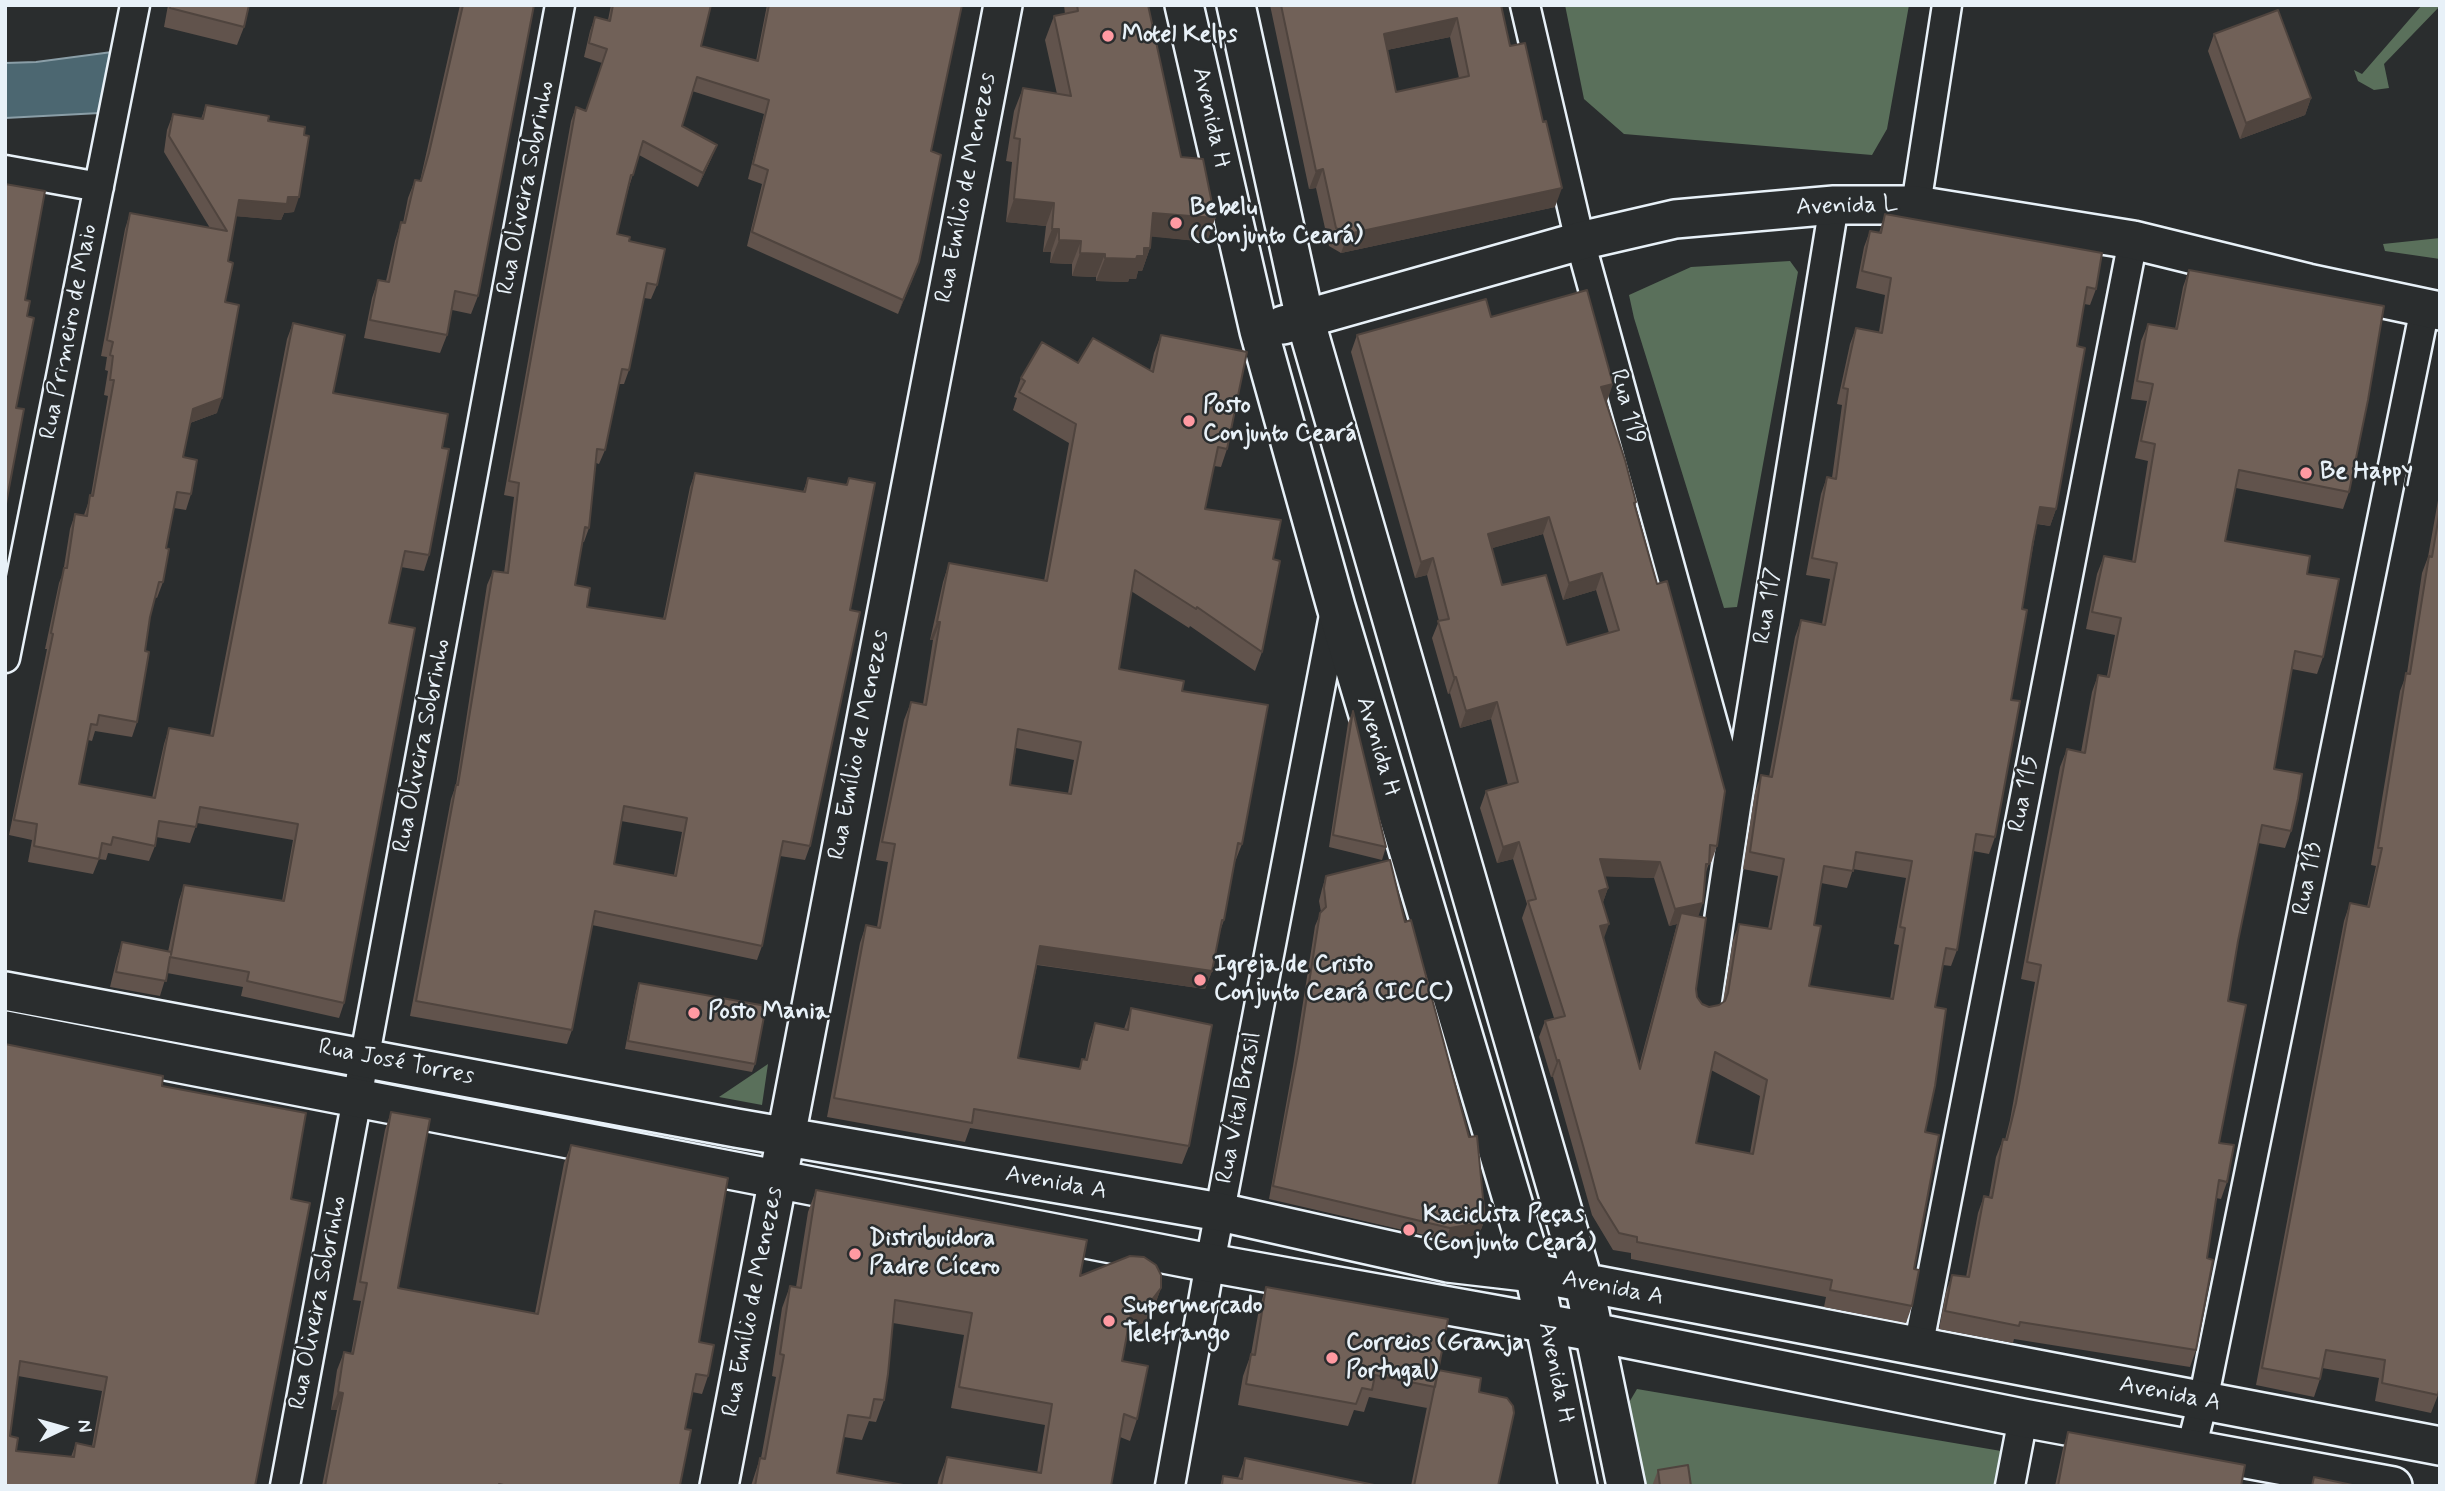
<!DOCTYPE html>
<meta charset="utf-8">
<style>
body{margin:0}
#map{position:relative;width:2445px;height:1491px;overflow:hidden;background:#2a2d2e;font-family:Mynerve,sans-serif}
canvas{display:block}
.frame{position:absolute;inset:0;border:7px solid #e8f1f8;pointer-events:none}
.north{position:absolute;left:28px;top:1393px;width:70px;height:70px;-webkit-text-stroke:5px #2a2d2e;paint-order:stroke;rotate:85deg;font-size:19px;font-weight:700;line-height:28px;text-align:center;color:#e8f1f8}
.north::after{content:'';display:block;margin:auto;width:24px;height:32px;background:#e8f1f8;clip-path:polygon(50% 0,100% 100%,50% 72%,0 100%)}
</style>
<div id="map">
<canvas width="2445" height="1491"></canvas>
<div class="frame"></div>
<div class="north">N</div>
</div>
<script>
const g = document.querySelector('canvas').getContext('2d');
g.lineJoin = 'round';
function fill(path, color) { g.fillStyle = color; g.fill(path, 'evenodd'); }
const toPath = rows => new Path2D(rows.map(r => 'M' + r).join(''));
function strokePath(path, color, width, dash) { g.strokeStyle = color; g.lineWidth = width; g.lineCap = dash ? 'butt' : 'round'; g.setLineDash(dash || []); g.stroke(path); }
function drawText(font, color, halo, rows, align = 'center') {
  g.font = font + ' Mynerve,sans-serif'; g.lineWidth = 5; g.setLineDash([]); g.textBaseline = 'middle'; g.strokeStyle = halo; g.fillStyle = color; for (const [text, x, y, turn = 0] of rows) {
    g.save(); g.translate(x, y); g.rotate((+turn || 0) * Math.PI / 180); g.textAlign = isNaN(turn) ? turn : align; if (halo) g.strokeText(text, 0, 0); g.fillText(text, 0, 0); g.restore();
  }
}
fill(toPath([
 [1565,5,1909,5,1887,129,1872,155,1624,134,1584,99],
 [2422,5,2440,6,2384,64,2389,88,2374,90,2358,81,2354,70,2362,74],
 [2440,238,2440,259,2385,251,2383,244],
 [1790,261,1798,272,1737,607,1724,608,1634,318,1629,295,1691,267],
 [768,1064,762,1105,719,1097],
 [1637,1389,2001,1451,1994,1486,1638,1486,1624,1411]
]), '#5a705b');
const water = toPath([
 [112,52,100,113,5,118,5,63,36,62,112,52]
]);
fill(water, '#4c6771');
strokePath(water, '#8a9ea7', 2);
const minor = toPath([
 [1525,5,1580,241,1736,807],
 [5,170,99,187],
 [1916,205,1947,5],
 [5,658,135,5],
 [1706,1007,1736,807,1834,205],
 [1918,1348,2133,240],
 [2191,1449,2203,1401,2425,308],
 [285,1486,560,5],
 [1170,1486,1210,1263,1335,610],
 [2010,1486,2023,1418]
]);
const tertiary = toPath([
 [1184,5,1259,331,1336,607,1534,1273,1578,1486],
 [1236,5,1305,319,1584,1284,1626,1486],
 [1283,325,1580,241,1675,219,1834,205,1916,205,2133,240,2308,283,2440,311],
 [5,991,736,1128,1220,1212,1448,1263,1534,1273,2440,1446],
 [5,1030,1210,1263,1593,1332,2023,1418,2393,1486],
 [719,1486,1003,5]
]);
strokePath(minor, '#e8f1f8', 33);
strokePath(tertiary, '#e8f1f8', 42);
strokePath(minor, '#2a2d2e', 28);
strokePath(tertiary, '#2a2d2e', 37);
fill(toPath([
 [168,5,249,5,244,27,237,45,164,27],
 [460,5,534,5,478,296,471,314,452,310,447,335,440,353,364,338,372,298,378,280,386,281,395,241,401,222,403,223,408,198,415,180,420,181],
 [611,5,711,5,701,46,756,61,767,5,962,5,931,151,919,262,898,314,747,246,762,184,748,179,764,114,692,91,682,126,717,145,711,159,698,187,639,155,628,190,617,234,629,241,657,285,651,299,644,298,629,370,624,384,619,384,605,450,599,464,596,463,589,528,584,542,582,542,575,585,587,607,663,619,690,487,695,473,803,492,808,478,846,485,849,478,850,610,810,846,805,860,780,856,762,946,757,960,592,925,572,1030,567,1044,410,1016,451,799,456,785,487,585,493,571,504,573,514,497,504,495,571,121,576,107,586,111,602,63,584,57,590,31,595,17,608,20],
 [621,821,682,832,674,875,614,864],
 [1064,5,1148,5,1181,157,1215,218,1207,242,1151,236,1150,248,1142,271,1138,271,1136,279,1129,279,1128,282,1096,281,1096,277,1072,276,1072,264,1050,263,1051,252,1043,252,1046,226,1006,222,1012,162,1006,161,1014,111,1023,88,1057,94,1045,40,1054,16,1065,14],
 [1270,5,1501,5,1510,46,1555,207,1341,253,1329,246,1316,188,1309,189],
 [1450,37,1459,78,1396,92,1387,50],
 [2214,34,2311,98,2305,115,2240,139,2208,51],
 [206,105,268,121,294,212,284,213,281,220,236,216,228,261,217,413,190,423,183,457,191,494,186,510,174,508,166,548,163,582,157,598,155,597,150,617,145,651,137,722,132,737,95,731,92,741,88,740,79,784,152,798,164,744,169,728,210,736,287,339,293,323,333,393,442,448,429,555,424,571,401,567,389,623,344,1003,339,1018,241,996,243,987,167,973,160,996,110,987,117,958,122,942,168,952,179,900,184,885,282,901,293,840,197,823,190,843,156,837,155,846,149,861,108,853,106,860,99,859,93,874,28,862,32,840,9,835,47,649,45,649,59,583,63,573,70,529,75,514,84,515,91,495,108,396,104,395,108,371,105,370,107,357,101,356,125,229,130,213,210,228,164,152,167,130,173,114,201,119],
 [1885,214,2096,289,2090,305,2084,304,2077,346,2056,509,2050,526,2037,524,2022,609,1995,837,1989,854,1973,851,1957,950,1951,966,1943,965,1935,1007,1914,1269,1912,1306,1906,1323,1824,1307,1826,1297,1631,1259,1631,1253,1613,1250,1592,1215,1553,1077,1551,1077,1539,1037,1545,1021,1554,1018,1522,918,1527,904,1513,859,1497,863,1480,808,1486,791,1508,785,1491,719,1460,728,1450,693,1448,694,1432,638,1439,621,1427,575,1415,578,1351,352,1357,335,1491,317,1607,401,1606,401,1636,502,1635,507,1717,846,1711,863,1709,863,1705,875,1698,916,1696,989,1697,997,1702,1004,1709,1007,1719,1005,1723,1002,1733,940,1739,924,1768,929,1778,876,1743,869,1755,792,1761,775,1769,777,1795,637,1801,620,1822,624,1830,579,1806,575,1821,494,1827,477,1832,478,1842,405,1837,404,1850,344,1856,328,1879,332,1885,295,1856,288,1864,247,1870,231,1879,233],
 [1543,534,1563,600,1596,590,1609,633,1567,645,1502,585,1492,548],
 [1853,869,1906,878,1894,944,1899,945,1890,999,1809,986,1814,925,1821,883,1847,888],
 [1604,876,1654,878,1669,926,1677,924,1639,1066,1604,939,1603,902,1608,888],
 [1711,1070,1760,1096,1750,1153,1696,1143],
 [2189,270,2349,492,2343,509,2236,488,2225,541,2307,574,2323,657,2317,674,2292,669,2274,769,2291,831,2285,848,2258,843,2238,941,2228,1001,2219,1143,2227,1182,2221,1199,2216,1198,2207,1258,2196,1350,2190,1367,2014,1339,2013,1343,1939,1329,1946,1292,1952,1275,1966,1277,1978,1213,1984,1196,1989,1197,1996,1157,2003,1139,2005,1140,2010,1120,2035,982,2021,979,2060,767,2067,749,2081,752,2092,692,2098,675,2107,676,2115,635,2086,629,2097,574,2104,556,2132,562,2148,461,2135,458,2147,401,2131,399,2141,341,2148,324,2175,329,2183,287],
 [1161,335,1227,449,1221,467,1214,466,1205,509,1273,559,1262,652,1255,671,1190,626,1189,628,1131,591,1119,669,1182,691,1242,844,1235,862,1224,920,1219,934,1212,971,1205,989,1037,965,1018,1058,1079,1069,1082,1059,1085,1060,1089,1041,1095,1023,1124,1029,1131,1008,1189,1146,1182,1164,970,1128,965,1142,827,1117,860,943,866,925,877,927,888,862,876,860,904,720,911,702,923,704,933,640,930,640,943,582,949,563,1044,581,1069,443,1013,410,1017,398,1014,397,1021,378,1078,363,1150,370,1154,353],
 [1016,748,1074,760,1068,793,1010,785],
 [2440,489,2440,1395,2438,1395,2431,1413,2375,1401,2379,1378,2322,1368,2320,1379,2314,1397,2256,1385,2344,921,2350,903,2367,907,2376,866,2371,865,2400,691,2407,673,2422,573,2428,557],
 [1353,711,1386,847,1382,860,1329,847,1348,723],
 [1326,876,1405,922,1485,1219,1480,1232,1469,1237,1446,1240,1269,1199,1293,1066,1315,926,1321,912,1319,901,1322,889],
 [639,983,755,1064,752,1072,625,1049,636,992],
 [5,1044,162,1086,291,1199,255,1486,5,1486],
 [18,1376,102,1391,92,1446,76,1443,71,1457,16,1451,10,1436],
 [391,1112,398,1288,535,1313,564,1163,571,1145,699,1342,708,1376,702,1394,692,1392,685,1429,680,1485,686,1486,322,1486,337,1410,331,1410,337,1370,344,1352,351,1354,361,1301,353,1300,385,1130],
 [816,1190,1080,1276,1161,1288,1153,1310,1143,1323,1128,1328,1122,1361,1137,1419,1130,1441,1120,1437,1111,1486,937,1486,939,1478,947,1457,1037,1473,1045,1425,951,1408,964,1335,893,1323,884,1400,876,1422,869,1421,862,1440,844,1437,837,1473,909,1486,751,1486,760,1458,761,1458,776,1377,772,1376,782,1308,790,1286,796,1287,808,1212],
 [1266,1287,1438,1370,1479,1392,1498,1486,1411,1486,1427,1407,1427,1408,1369,1397,1364,1412,1354,1410,1348,1426,1238,1405,1243,1376,1251,1354,1259,1309],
 [2068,1432,2241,1486,2055,1486,2063,1448],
 [1245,1458,1379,1486,1220,1486,1223,1476,1238,1478],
 [1658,1470,1691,1486,1652,1486]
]), '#61534c');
fill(toPath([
 [1457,18,1450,37,1377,52,1384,34],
 [2311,98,2305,115,2240,139,2246,123],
 [717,145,711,159,698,187,703,173],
 [1323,169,1316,188,1309,189,1316,171],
 [1562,188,1555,207,1341,253,1348,234],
 [299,197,294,212,284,213,281,220,233,216,239,200],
 [1014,199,1054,203,1046,226,1006,222],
 [1153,213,1215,218,1207,242,1145,236],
 [1052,229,1059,229,1051,252,1043,252],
 [1059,240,1081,241,1072,264,1050,263],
 [1144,248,1150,248,1142,271,1138,271,1136,279,1129,279,1128,282,1096,281,1105,258,1137,256],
 [1080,253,1105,254,1096,277,1072,276],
 [919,262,914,276,898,314,903,300],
 [1613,384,1607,401,1595,404,1601,387],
 [222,398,217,413,187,424,193,409],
 [2040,507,2056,509,2050,526,2034,523],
 [1549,517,1543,534,1482,551,1488,534],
 [1433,558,1427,575,1415,578,1421,562],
 [1602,573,1596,590,1563,600,1569,583],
 [937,622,940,622,933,640,930,640],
 [1454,677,1456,677,1450,693,1448,694],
 [1497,702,1491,719,1460,728,1466,711],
 [1519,842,1513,859,1497,863,1503,847],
 [1600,859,1660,862,1654,878,1594,876],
 [1608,888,1602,905,1599,891],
 [1703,903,1697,920,1681,913,1677,924,1669,926,1675,909],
 [1609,924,1603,941,1600,926],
 [1040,946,1212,971,1205,989,1034,964],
 [1559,1060,1553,1077,1551,1077,1557,1061],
 [1485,1219,1480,1232,1469,1237,1446,1240,1450,1228],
 [1161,1288,1153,1310,1143,1323,1124,1330,1132,1308],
 [338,1392,343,1393,337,1410,331,1410]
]), '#4f443e');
const building = toPath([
 [171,5,249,5,244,27,170,8,171,5],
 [463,5,534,5,478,296,455,291,447,335,370,320,378,280,389,282,401,222,405,223,415,180,421,181,429,153,463,5],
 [613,5,711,5,701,46,758,61,769,5,962,5,931,151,941,155,919,262,903,300,752,232,768,170,753,164,769,100,697,77,682,126,717,145,703,173,643,141,633,175,631,175,617,234,630,237,629,241,665,249,657,285,647,283,629,370,622,369,605,450,597,449,589,528,585,527,575,585,590,588,587,607,665,619,695,473,805,492,808,478,847,485,849,478,875,483,850,610,860,612,810,846,783,841,762,946,595,911,572,1030,416,1001,456,785,458,785,493,571,508,573,519,483,509,481,576,107,586,111,607,49,589,43,595,17,610,21,613,5],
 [624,806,687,818,676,876,614,864,624,806],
 [1077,5,1148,5,1181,157,1203,159,1215,218,1153,213,1150,248,1144,248,1144,256,1137,256,1136,259,1105,258,1105,254,1080,253,1081,241,1059,240,1059,229,1052,229,1054,203,1014,199,1020,139,1014,138,1023,88,1071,96,1054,16,1078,11,1077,5],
 [1281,5,1501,5,1510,46,1525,43,1543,122,1546,121,1562,188,1348,234,1336,228,1323,169,1316,171,1281,5],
 [1457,18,1469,76,1396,92,1384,34,1457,18],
 [2278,10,2311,98,2246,123,2214,34,2278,10],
 [206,105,269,116,268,121,305,127,304,135,309,136,299,197,288,197,287,204,239,200,228,261,233,263,225,302,239,305,222,398,193,409,183,457,197,460,191,494,177,492,166,548,169,549,163,582,159,582,150,617,145,651,149,652,137,722,99,715,97,725,91,724,79,784,155,798,169,728,213,736,293,323,345,335,333,393,448,414,442,448,449,449,429,555,405,551,389,623,415,628,344,1003,247,981,249,972,170,957,166,981,116,972,122,942,171,952,171,955,184,885,284,901,298,824,200,807,196,827,159,821,155,846,113,837,111,845,102,843,99,859,34,846,37,824,14,820,53,634,51,633,64,568,67,568,75,514,87,516,90,495,93,496,114,380,110,380,113,356,110,355,113,342,107,340,130,213,227,231,169,136,173,114,203,119,206,105],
 [5,184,45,191,25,300,30,301,27,316,34,318,16,408,24,409,5,509,5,184],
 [1885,214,2102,253,2096,289,2087,287,2077,346,2085,348,2056,509,2040,507,2033,542,2022,609,2027,610,2011,700,2020,701,1995,837,1976,834,1957,950,1946,948,1935,1007,1946,1009,1935,1086,1925,1132,1939,1135,1914,1269,1919,1270,1912,1306,1830,1290,1832,1280,1637,1242,1637,1237,1619,1233,1598,1199,1559,1060,1557,1061,1545,1021,1565,1016,1528,901,1536,899,1519,842,1503,847,1486,791,1518,782,1497,702,1466,711,1456,677,1454,677,1438,621,1449,619,1433,558,1421,562,1357,335,1486,299,1491,317,1587,290,1613,384,1601,387,1625,460,1636,502,1634,503,1657,584,1667,581,1725,791,1717,846,1710,845,1709,864,1706,864,1703,903,1675,909,1660,862,1600,859,1608,888,1599,891,1609,924,1600,926,1640,1069,1681,913,1706,918,1696,989,1697,997,1702,1004,1709,1007,1719,1005,1725,1001,1728,993,1739,924,1771,929,1784,859,1750,852,1761,775,1772,777,1801,620,1825,625,1837,563,1812,558,1827,477,1836,479,1848,389,1843,388,1856,328,1882,333,1891,278,1862,271,1870,231,1881,233,1885,214],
 [1549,517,1569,583,1602,573,1619,630,1567,645,1546,575,1502,585,1488,534,1549,517],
 [1856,852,1912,861,1900,927,1905,928,1893,999,1809,986,1821,926,1814,925,1824,866,1853,871,1856,852],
 [1715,1052,1767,1080,1753,1154,1696,1143,1715,1052],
 [2189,270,2384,306,2368,400,2349,492,2239,470,2225,541,2310,556,2307,574,2339,579,2323,657,2295,651,2274,769,2302,774,2298,799,2291,831,2262,825,2238,941,2228,1001,2246,1005,2219,1143,2234,1145,2227,1182,2219,1180,2207,1258,2213,1260,2196,1350,2020,1322,2019,1326,1945,1311,1952,1275,1969,1277,1984,1196,1992,1198,2003,1139,2007,1140,2016,1103,2041,965,2027,962,2067,749,2085,753,2098,675,2109,677,2121,618,2092,612,2104,556,2135,562,2155,444,2141,441,2153,384,2137,381,2148,324,2177,329,2189,270],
 [1161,335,1247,352,1227,449,1218,447,1205,509,1281,520,1273,559,1280,561,1262,652,1197,607,1196,609,1135,570,1119,669,1184,681,1182,691,1268,705,1242,844,1238,843,1224,920,1222,920,1212,971,1040,946,1018,1058,1080,1069,1082,1059,1087,1060,1095,1023,1128,1030,1131,1008,1212,1025,1189,1146,974,1109,972,1123,834,1098,866,925,880,928,895,844,882,842,911,702,926,705,940,622,937,622,949,563,1047,581,1076,424,1019,392,1025,381,1021,378,1042,342,1078,363,1093,338,1153,372,1161,335],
 [1018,729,1081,742,1071,794,1010,785,1018,729],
 [2440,509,2440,1385,2438,1395,2382,1383,2385,1360,2326,1350,2320,1379,2262,1368,2350,903,2369,907,2382,848,2378,848,2406,673,2410,674,2429,556,2432,557,2440,509],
 [1353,711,1386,847,1333,835,1353,711],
 [1390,860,1405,922,1411,920,1469,1137,1477,1136,1485,1219,1473,1224,1450,1228,1273,1186,1298,1053,1320,913,1326,907,1324,888,1326,876,1390,860],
 [639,983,766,1006,755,1064,628,1041,639,983],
 [5,1044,163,1076,162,1086,306,1113,291,1199,310,1203,255,1486,5,1486,5,1044],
 [20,1361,107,1377,94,1447,76,1443,74,1457,16,1451,18,1438,10,1436,20,1361],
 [391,1112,430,1119,398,1288,538,1314,571,1145,728,1178,699,1342,714,1345,708,1376,696,1374,685,1429,691,1430,680,1485,686,1486,508,1486,499,1484,499,1486,325,1486,343,1393,338,1392,344,1352,353,1354,367,1283,360,1282,391,1112],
 [816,1190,1087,1240,1080,1276,1130,1256,1144,1257,1156,1265,1161,1275,1161,1288,1151,1301,1132,1308,1122,1361,1148,1366,1137,1419,1124,1414,1111,1486,941,1486,947,1457,1041,1473,1052,1404,959,1387,972,1313,895,1300,888,1374,884,1400,874,1399,870,1418,848,1415,837,1473,909,1486,755,1486,760,1458,765,1459,784,1355,780,1354,790,1286,801,1288,816,1190],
 [1266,1287,1448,1319,1435,1387,1375,1375,1372,1390,1362,1388,1356,1404,1246,1384,1251,1354,1255,1355,1266,1287],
 [1438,1370,1481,1378,1479,1392,1507,1398,1513,1406,1514,1413,1498,1486,1414,1486,1438,1370],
 [2068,1432,2245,1465,2241,1486,2058,1486,2068,1432],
 [1245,1458,1379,1486,1222,1486,1223,1476,1242,1479,1245,1458],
 [1688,1465,1691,1486,1660,1486,1658,1470,1688,1465],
 [2314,1477,2357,1486,2312,1486,2314,1477]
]);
fill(building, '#716158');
strokePath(building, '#4f443e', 2);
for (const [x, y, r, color] of [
 [1108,36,7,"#ff9aa2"],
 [1176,223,7,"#ff9aa2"],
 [1189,421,7,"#ff9aa2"],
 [2306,473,7,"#ff9aa2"],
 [1200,980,7,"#ff9aa2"],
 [694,1013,7,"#ff9aa2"],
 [1409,1230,7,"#ff9aa2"],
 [855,1254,7,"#ff9aa2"],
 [1109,1321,7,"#ff9aa2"],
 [1332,1358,7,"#ff9aa2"]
]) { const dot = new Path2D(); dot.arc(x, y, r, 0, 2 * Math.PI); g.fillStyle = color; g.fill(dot); strokePath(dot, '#2a2d2e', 2.5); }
drawText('bold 24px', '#e8f1f8', '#2a2d2e', [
 ["Motel Kelps",1122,36],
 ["Bebelu",1190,209],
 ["(Conjunto Ceará)",1190,237],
 ["Posto",1203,407],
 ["Conjunto Ceará",1203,435],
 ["Be Happy",2320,473],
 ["Igreja de Cristo",1214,966],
 ["Conjunto Ceará (ICCC)",1214,994],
 ["Posto Mania",708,1013],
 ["Kaciclista Peças",1423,1216],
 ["(Conjunto Ceará)",1423,1244],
 ["Distribuidora",869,1240],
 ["Padre Cícero",869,1268],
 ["Supermercado",1123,1307],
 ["Telefrango",1123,1335],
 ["Correios (Granja",1346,1344],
 ["Portugal)",1346,1372]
], 'left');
drawText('24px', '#e8f1f8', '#2a2d2e', [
 ["Avenida H",1210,118,77],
 ["Rua Oliveira Sobrinho",527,188,-79],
 ["Rua Emílio de Menezes",967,188,-79],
 ["Avenida L",1847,207,-2],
 ["Rua Primeiro de Maio",70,332,-79],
 ["Rua 119",1626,407,75],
 ["Rua 117",1769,606,-81],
 ["Rua Emílio de Menezes",860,745,-79],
 ["Rua Oliveira Sobrinho",423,746,-79],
 ["Avenida H",1377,747,73],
 ["Rua 115",2025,794,-79],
 ["Rua 113",2309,879,-79],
 ["Rua José Torres",396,1063,11],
 ["Rua Vital Brasil",1240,1108,-79],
 ["Avenida A",1056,1184,10],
 ["Avenida A",1613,1289,11],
 ["Rua Emílio de Menezes",754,1302,-79],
 ["Rua Oliveira Sobrinho",319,1303,-79],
 ["Avenida H",1555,1373,78],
 ["Avenida A",2170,1395,11]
]);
</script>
